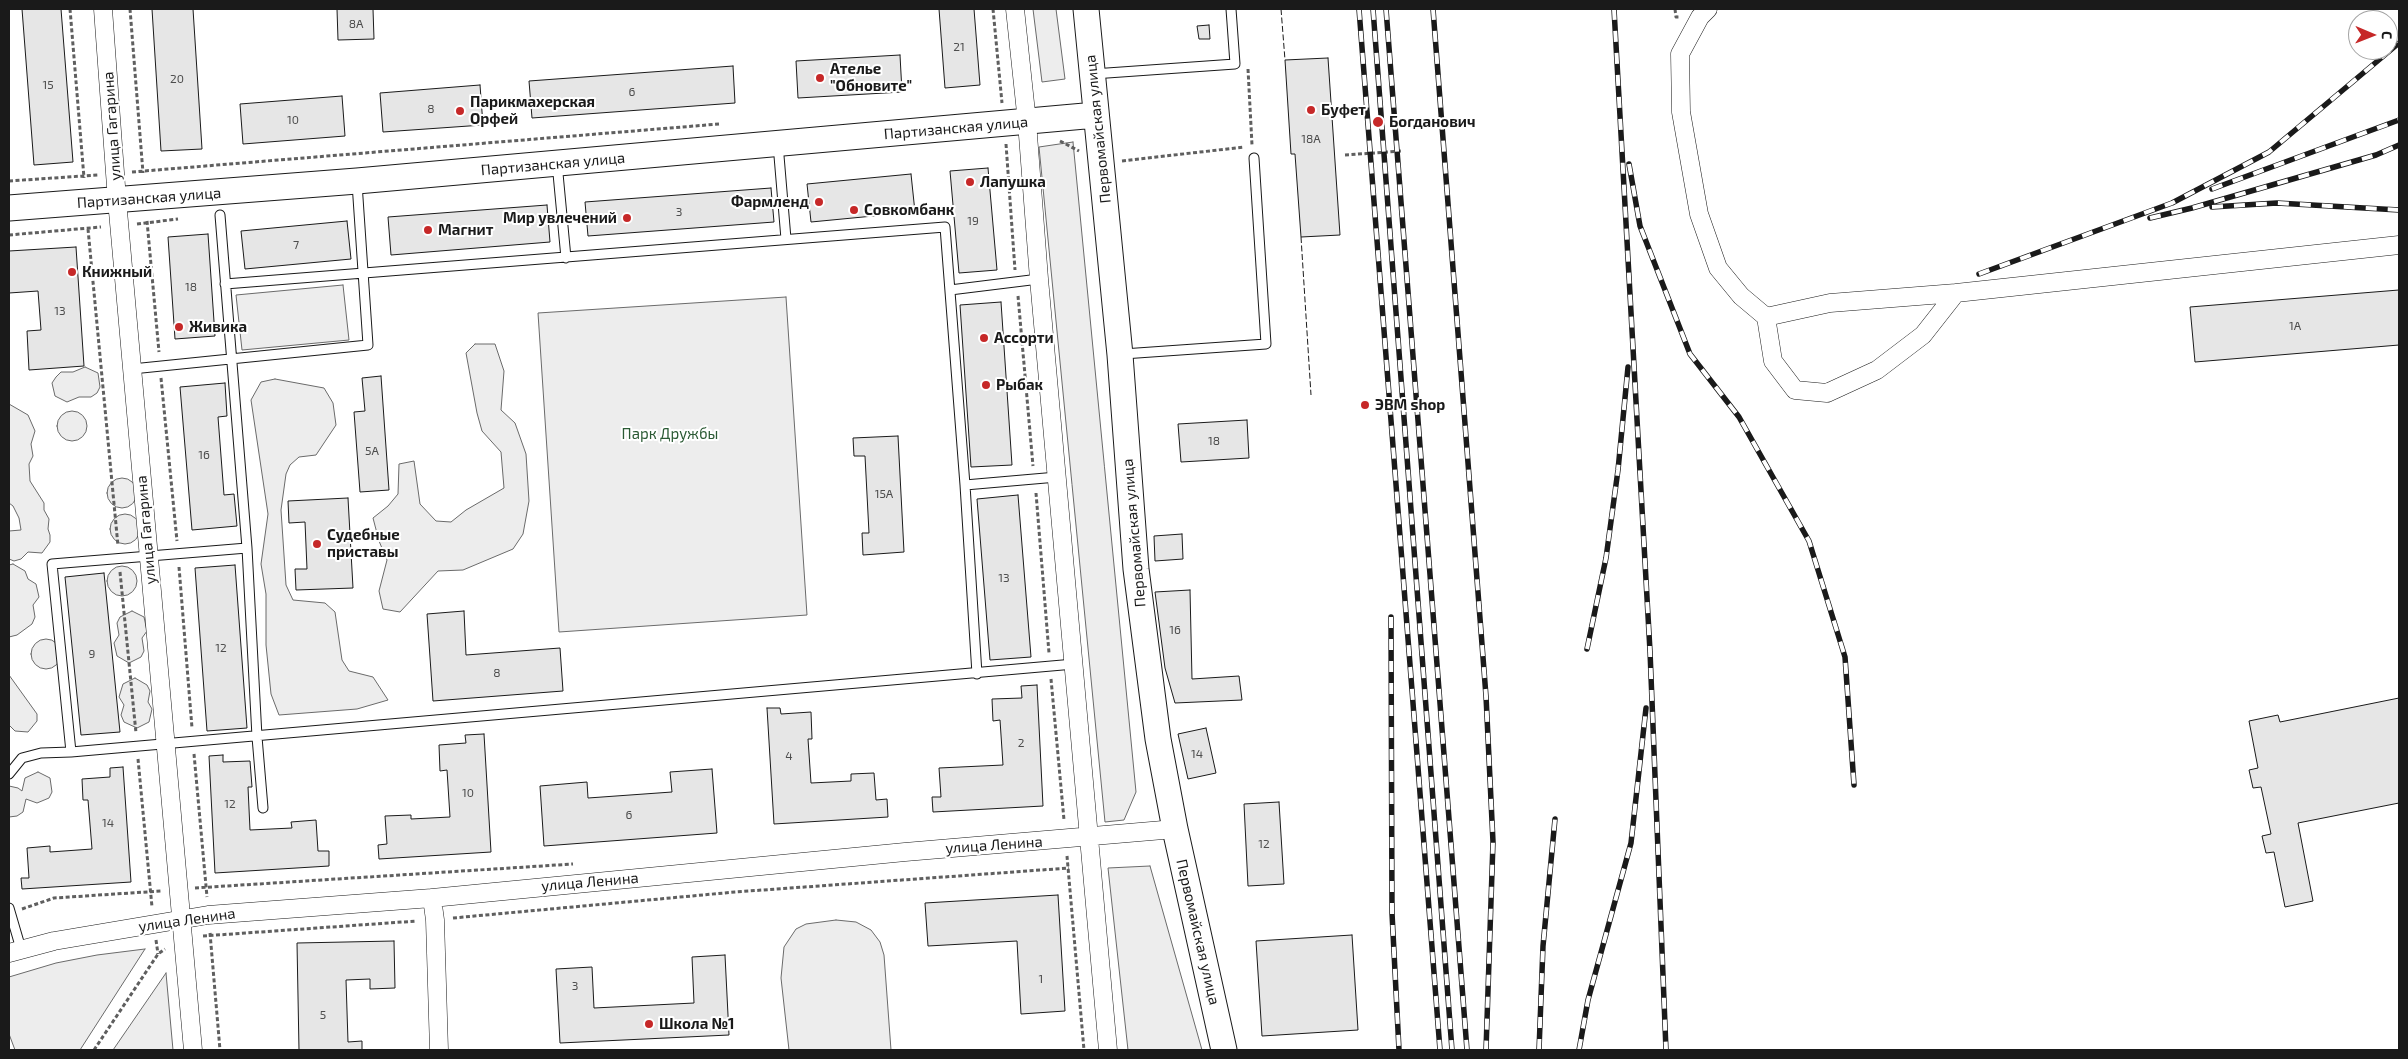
<!DOCTYPE html>
<meta charset="utf-8">
<style>
body{margin:0}
#map{position:relative;width:2408px;height:1059px;overflow:hidden;background:#fff;font-family:"Exo 2",sans-serif}
canvas{display:block}
.frame{position:absolute;inset:0;border:10px solid #1a1a1a;pointer-events:none}
.north{position:absolute;left:2348px;top:10px;width:50px;height:50px;box-sizing:border-box;background:#fff;border:1px solid #a3a3a3;border-radius:50%;rotate:91deg;font-size:14px;font-weight:700;line-height:20px;text-align:center;color:#1a1a1a}
.north::after{content:'';display:block;margin:auto;width:18px;height:22px;background:#c62828;clip-path:polygon(50% 0,100% 100%,50% 72%,0 100%)}
</style>
<div id="map">
<canvas width="2408" height="1059"></canvas>
<div class="frame"></div>
<div class="north">С</div>
</div>
<script>
const g = document.querySelector('canvas').getContext('2d');
g.lineJoin = 'round';
function fill(path, color) { g.fillStyle = color; g.fill(path, 'evenodd'); }
const toPath = rows => new Path2D(rows.map(r => 'M' + r).join(''));
function strokePath(path, color, width, dash) { g.strokeStyle = color; g.lineWidth = width; g.lineCap = dash ? 'butt' : 'round'; g.setLineDash(dash || []); g.stroke(path); }
function drawText(font, color, halo, rows, align = 'center') {
  g.font = font + ' "Exo 2",sans-serif'; g.lineWidth = 4; g.setLineDash([]); g.textBaseline = 'middle'; g.strokeStyle = halo; g.fillStyle = color; for (const [text, x, y, turn = 0] of rows) {
    g.save(); g.translate(x, y); g.rotate((+turn || 0) * Math.PI / 180); g.textAlign = isNaN(turn) ? turn : align; if (halo) g.strokeText(text, 0, 0); g.fillText(text, 0, 0); g.restore();
  }
}
const green = toPath([
 [1033,9,1056,9,1065,79,1042,82,1033,9],
 [1073,142,1136,792,1124,820,1105,822,1039,147,1073,142],
 [343,285,349,340,242,350,236,295,343,285],
 [786,297,807,615,559,632,538,313,786,297],
 [475,344,495,344,504,371,501,410,515,423,526,454,529,501,523,534,513,549,463,570,438,571,400,612,383,609,379,591,387,560,379,541,373,518,388,506,398,494,399,464,414,461,420,504,436,521,451,522,466,510,504,488,501,452,482,431,477,413,466,353,475,344],
 [85,367,98,373,100,387,97,393,91,397,79,397,67,402,55,396,52,383,56,377,61,372,73,372,85,367],
 [275,379,324,388,333,403,336,425,316,455,299,457,290,465,286,474,281,510,286,585,293,600,325,603,335,612,342,660,349,671,373,677,388,700,357,709,279,715,271,694,266,645,266,594,261,564,268,514,251,400,261,382,275,379],
 [9,404,28,415,35,431,31,444,33,456,29,464,30,481,44,503,44,510,49,519,48,529,50,535,50,542,42,553,28,552,21,559,14,561,9,559,9,531,21,530,19,518,13,506,9,503,9,404],
 '57 426a15 15 0 1 1 30 0a15 15 0 1 1-30 0Z',
 '107 493a15 15 0 1 1 30 0a15 15 0 1 1-30 0Z',
 '110 529a15 15 0 1 1 30 0a15 15 0 1 1-30 0Z',
 [13,564,25,571,28,579,36,584,39,597,33,605,35,617,32,624,17,635,9,637,9,565,13,564],
 '107 581a15 15 0 1 1 30 0a15 15 0 1 1-30 0Z',
 [132,611,144,617,147,631,142,638,144,651,141,657,129,663,117,656,114,643,119,635,117,623,120,617,132,611],
 '31 654a15 15 0 1 1 30 0a15 15 0 1 1-30 0Z',
 [9,675,37,714,37,721,28,732,15,731,9,725,9,675],
 [135,678,147,685,150,691,148,702,152,709,149,722,137,728,124,722,121,715,124,705,119,697,123,684,135,678],
 [38,772,50,778,52,792,49,798,37,803,26,799,23,812,17,816,9,817,9,786,18,788,22,791,25,778,38,772],
 [1150,866,1202,1050,1128,1050,1108,868,1150,866],
 [836,920,856,922,871,930,880,942,884,955,891,1050,789,1050,781,978,784,947,796,929,806,924,836,920],
 [145,949,80,1050,15,1050,9,1034,9,977,56,963,97,955,145,949],
 [166,973,173,1050,113,1050,166,973]
]);
fill(green, '#ededed');
strokePath(green, '#6a6a6a', 1);
const building = toPath([
 [22,9,61,9,73,162,34,165,22,9],
 [152,9,193,9,202,149,161,151,152,9],
 [337,9,373,9,374,39,338,40,337,9],
 [939,9,974,9,980,85,945,88,939,9],
 [1209,25,1210,39,1199,39,1197,26,1209,25],
 [900,55,902,92,798,98,796,61,900,55],
 [1328,58,1340,235,1301,237,1295,154,1291,154,1285,60,1328,58],
 [733,66,735,103,532,118,529,81,733,66],
 [480,85,483,125,383,132,380,93,480,85],
 [342,96,345,136,243,144,240,104,342,96],
 [988,168,997,270,959,273,950,171,988,168],
 [911,174,915,212,811,222,807,184,911,174],
 [771,188,774,222,588,236,585,202,771,188],
 [547,205,550,242,391,255,388,217,547,205],
 [347,221,351,259,245,269,241,231,347,221],
 [208,234,215,336,175,339,168,237,208,234],
 [76,247,84,366,29,370,27,331,41,330,38,291,9,293,9,251,76,247],
 [2399,290,2399,345,2195,362,2190,307,2399,290],
 [1001,302,1012,465,971,467,960,305,1001,302],
 [381,376,389,490,360,492,354,412,365,411,362,378,381,376],
 [225,383,227,416,218,417,224,495,234,494,237,526,192,530,180,387,225,383],
 [1247,420,1249,458,1181,462,1178,424,1247,420],
 [898,436,904,552,863,555,862,533,869,533,865,456,854,456,853,438,898,436],
 [1018,495,1031,657,990,660,977,499,1018,495],
 [348,498,353,588,296,590,295,569,307,569,305,522,289,523,288,501,348,498],
 [1182,534,1183,559,1155,561,1154,536,1182,534],
 [235,565,247,728,207,731,195,568,235,565],
 [104,573,120,732,81,735,65,577,104,573],
 [1190,590,1192,679,1239,676,1242,700,1175,703,1165,668,1155,592,1190,590],
 [464,611,466,655,560,648,563,691,433,701,427,614,464,611],
 [1037,685,1043,806,933,812,932,797,941,797,939,768,1003,765,1000,720,993,721,992,699,1022,698,1021,686,1037,685],
 [2399,698,2399,803,2298,823,2313,901,2285,907,2274,852,2266,853,2262,836,2271,834,2261,787,2253,788,2249,770,2258,768,2249,721,2278,715,2280,722,2399,698],
 [767,708,780,708,781,714,811,712,812,739,808,739,811,783,851,781,851,774,874,773,876,800,887,799,888,817,774,824,767,708],
 [1206,728,1216,773,1188,779,1178,734,1206,728],
 [484,734,491,852,379,859,378,845,387,844,385,816,411,815,411,819,450,817,447,770,440,771,439,745,466,743,465,735,484,734],
 [223,755,223,762,250,761,252,787,248,787,250,830,292,828,291,822,316,820,318,851,329,851,329,866,215,873,209,756,223,755],
 [123,767,131,882,22,889,21,878,29,878,27,848,50,846,50,852,92,849,88,800,83,800,82,779,110,777,110,768,123,767],
 [712,769,717,833,544,846,540,786,587,782,588,798,672,792,670,772,712,769],
 [1279,802,1284,884,1248,886,1244,804,1279,802],
 [1058,895,1065,1011,1021,1014,1017,941,928,946,925,903,1058,895],
 [1352,935,1358,1030,1262,1036,1256,941,1352,935],
 [394,941,395,988,370,989,370,979,346,980,348,1042,362,1041,362,1050,299,1050,297,943,394,941],
 [725,955,729,1035,560,1043,556,969,592,967,594,1008,694,1003,692,957,725,955]
]);
fill(building, '#e6e6e6');
strokePath(building, '#1a1a1a', 1);
const lane = toPath([
 [1093,74,1235,64,1231,9],
 [778,144,786,239],
 [557,163,566,258],
 [220,215,247,548,257,737,263,808],
 [225,284,945,227,965,485,977,674],
 [950,290,1039,279],
 [1123,354,1266,344,1254,158],
 [132,369,368,345,357,183],
 [965,485,1057,477],
 [71,752,1074,664],
 [9,774,22,758,41,753,71,752,52,564,247,548],
 [9,908,21,949]
]);
const street = toPath([
 [103,9,117,200,193,1050],
 [1015,9,1027,122,1039,279,1108,1050],
 [1708,9,1700,17,1680,54,1681,112,1699,214,1718,268,1741,296,1766,317,1830,303,1956,293,2399,245],
 [1766,317,1773,361,1795,390,1827,393,1877,370,1923,335,1956,293],
 [432,898,435,920,439,1050],
 [9,953,54,941,208,915,432,898,905,852,1175,829]
]);
const secondary = toPath([
 [1086,9,1120,355,1136,569,1158,739,1175,829,1224,1050],
 [9,208,357,181,1096,115]
]);
strokePath(lane, '#1a1a1a', 11);
strokePath(street, '#1a1a1a', 19);
strokePath(secondary, '#1a1a1a', 27);
strokePath(toPath([
 [70,9,84,178],
 [130,9,143,173],
 [993,9,1002,103],
 [1675,9,1676,17,1680,17],
 [1248,69,1252,145],
 [1060,141,1079,151],
 [1006,144,1015,270],
 [1345,155,1402,151],
 [1122,161,1244,147],
 [132,172,719,124],
 [9,181,98,175],
 [147,221,159,352],
 [137,224,178,219],
 [88,229,118,546],
 [9,235,101,227],
 [1018,296,1033,466],
 [161,378,177,541],
 [1036,493,1049,653],
 [179,567,192,728],
 [120,572,136,733],
 [1051,679,1064,820],
 [194,754,207,897],
 [138,759,152,907],
 [1067,856,1084,1050],
 [195,888,573,864],
 [22,909,54,898,161,891],
 [453,918,735,892,1069,868],
 [210,933,220,1050],
 [203,936,417,921],
 [156,940,158,954],
 [94,1050,158,954,165,949]
]), '#5f5f5f', 3, [4, 2.5]);
strokePath(lane, '#fff', 9);
strokePath(street, '#fff', 18);
strokePath(secondary, '#fff', 25);
const rail = toPath([
 [1359,9,1440,1050],
 [1373,9,1452,1050],
 [1386,9,1467,1050],
 [1433,9,1486,696,1493,842,1486,1050],
 [1614,9,1650,651,1666,1050],
 [1629,164,1640,226,1690,354,1739,417,1809,541,1845,657,1854,785],
 [2212,189,2399,120],
 [2212,207,2277,203,2399,210],
 [2150,218,2192,208,2376,155,2399,145],
 [1979,274,2172,203,2269,152,2399,43],
 [1391,617,1392,913,1399,1050],
 [1587,649,1606,558,1618,470,1628,367],
 [1539,1050,1543,946,1555,819],
 [1579,1050,1588,1000,1631,843,1646,708]
]);
strokePath(rail, '#1a1a1a', 5.5);
strokePath(rail, '#fff', 4, [11]);
strokePath(toPath([
 [1281,9,1285,60],
 [1301,237,1311,395]
]), '#1a1a1a', 1, [6, 2.5]);
for (const [x, y, r, color] of [
 [820,78,5,"#c62828"],
 [1311,110,5,"#c62828"],
 [460,111,5,"#c62828"],
 [1378,122,6,"#c62828"],
 [970,182,5,"#c62828"],
 [819,202,5,"#c62828"],
 [854,210,5,"#c62828"],
 [627,218,5,"#c62828"],
 [428,230,5,"#c62828"],
 [72,272,5,"#c62828"],
 [179,327,5,"#c62828"],
 [984,338,5,"#c62828"],
 [986,385,5,"#c62828"],
 [1365,405,5,"#c62828"],
 [317,544,5,"#c62828"],
 [649,1024,5,"#c62828"]
]) { const dot = new Path2D(); dot.arc(x, y, r, 0, 2 * Math.PI); g.fillStyle = color; g.fill(dot); strokePath(dot, '#fff', 2); }
drawText('12px', '#4d4d4d', null, [
 ["8А",356,24],
 ["21",959,47],
 ["20",177,79],
 ["15",48,85],
 ["6",632,92],
 ["8",431,109],
 ["10",293,120],
 ["18А",1311,139],
 ["3",679,212],
 ["19",973,221],
 ["7",296,245],
 ["18",191,287],
 ["13",60,311],
 ["1А",2295,326],
 ["18",1214,441],
 ["5А",372,451],
 ["16",204,455],
 ["15А",884,494],
 ["13",1004,578],
 ["16",1175,630],
 ["12",221,648],
 ["9",92,654],
 ["8",497,673],
 ["2",1021,743],
 ["14",1197,754],
 ["4",789,756],
 ["10",468,793],
 ["12",230,804],
 ["6",629,815],
 ["14",108,823],
 ["12",1264,844],
 ["1",1041,979],
 ["3",575,986],
 ["5",323,1015]
]);
drawText('bold 15px', '#1a1a1a', '#fff', [
 ["Ателье",830,69],
 ["\"Обновите\"",830,86],
 ["Парикмахерская",470,102],
 ["Орфей",470,119],
 ["Буфет",1321,110],
 ["Богданович",1389,122],
 ["Лапушка",980,182],
 ["Фармленд",809,202,"right"],
 ["Совкомбанк",864,210],
 ["Мир увлечений",617,218,"right"],
 ["Магнит",438,230],
 ["Книжный",82,272],
 ["Живика",189,327],
 ["Ассорти",994,338],
 ["Рыбак",996,385],
 ["ЭВМ shop",1375,405],
 ["Судебные",327,535],
 ["приставы",327,552],
 ["Школа №1",659,1024]
], 'left');
drawText('15px', '#1a1a1a', '#fff', [
 ["улица Гагарина",112,126,-94],
 ["Партизанская улица",956,128,-5],
 ["Первомайская улица",1098,129,-96],
 ["Партизанская улица",553,164,-5],
 ["Партизанская улица",149,198,-4],
 ["улица Гагарина",146,530,-95],
 ["Первомайская улица",1134,533,-95],
 ["улица Ленина",994,845,-4],
 ["улица Ленина",590,882,-5],
 ["улица Ленина",187,920,-8],
 ["Первомайская улица",1198,932,77]
]);
drawText('15px', '#2b5a34', '#fff', [
 ["Парк Дружбы",670,434]
]);
</script>
